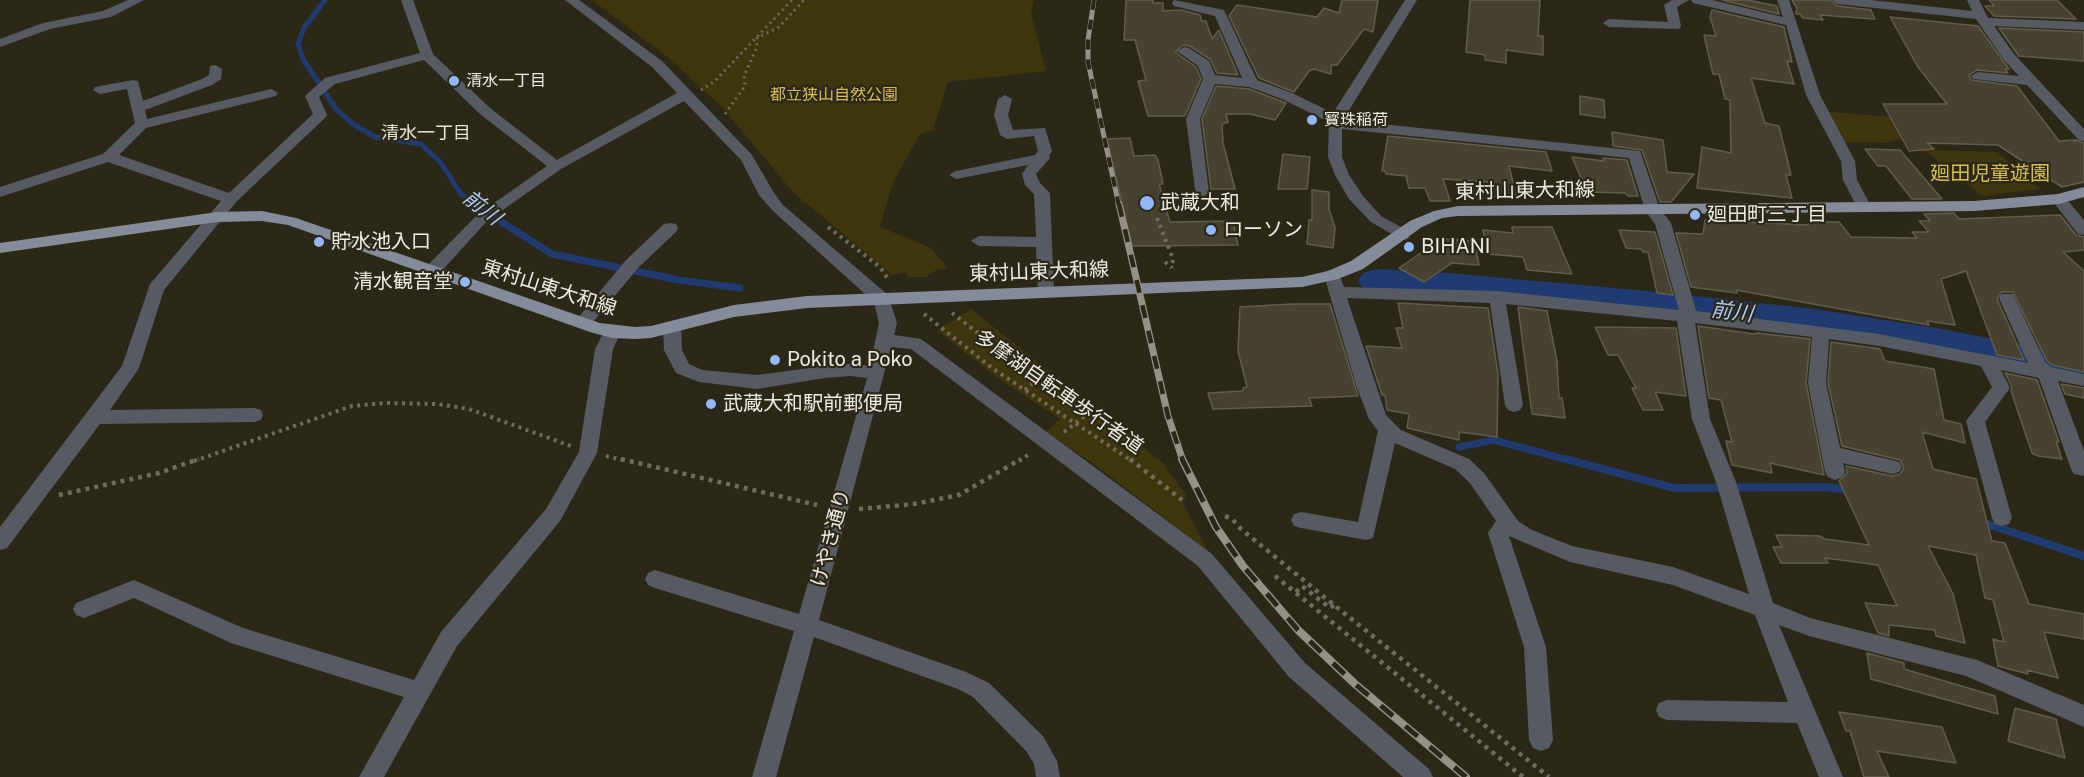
<!DOCTYPE html>
<meta charset="utf-8">
<style>
body{margin:0}
canvas{display:block;background:#2c2817}
</style>
<canvas width="2084" height="777"></canvas>
<script>
const g = document.querySelector('canvas').getContext('2d');
g.lineJoin = 'round';
function fill(path, color) { g.fillStyle = color; g.fill(path, 'evenodd'); }
const toPath = rows => new Path2D(rows.map(r => 'M' + r).join(''));
function strokePath(path, color, width, dash) { g.strokeStyle = color; g.lineWidth = width; g.lineCap = dash ? 'butt' : 'round'; g.setLineDash(dash || []); g.stroke(path); }
function drawText(font, color, halo, rows, align = 'center') {
  g.font = font + ' "Public Sans","Noto Sans JP",sans-serif'; g.lineWidth = 4.5; g.setLineDash([]); g.textBaseline = 'middle'; g.strokeStyle = halo; g.fillStyle = color; for (const [text, x, y, turn = 0] of rows) {
    g.save(); g.translate(x, y); g.rotate((+turn || 0) * Math.PI / 180); g.textAlign = isNaN(turn) ? turn : align; if (halo) g.strokeText(text, 0, 0); g.fillText(text, 0, 0); g.restore();
  }
}
fill(toPath([
 [592,0,1034,0,1031,13,1046,71,948,82,933,130,920,134,893,182,880,227,931,248,948,268,936,270,926,277,908,277,906,272,892,275,793,192,722,107,664,54],
 [1829,112,1908,118,1924,139,1896,140,1885,143,1845,142],
 [1924,150,1997,152,2040,189,1983,196],
 [971,309,1163,463,1186,495,1183,504,1208,551,1094,464,1046,432,1060,419,995,376,937,330]
]), '#40360d');
strokePath(toPath([
 [325,0,304,28,298,44,303,59,336,109,353,124,375,137,421,144,441,163,461,194,475,206]
]), '#203a72', 5);
strokePath(toPath([
 [473,204,552,254,679,280,740,288],
 [1459,447,1494,440,1572,461]
]), '#203a72', 7);
strokePath(toPath([
 [1566,459,1674,488,1824,487,1851,490],
 [1981,522,2084,556]
]), '#203a72', 8);
fill(toPath([
 [1376,269,1437,272,1658,292,1815,309,1942,329,2084,357,2084,385,1942,355,1815,335,1658,316,1437,296,1376,293,1363,289,1358,281,1363,273,1376,269]
]), '#203a72');
const building = toPath([
 [1126,0,1153,0,1153,3,1163,3,1163,11,1181,10,1200,15,1202,21,1206,21,1212,39,1219,30,1238,75,1217,73,1210,59,1190,46,1183,45,1175,52,1196,67,1201,79,1185,116,1148,116,1138,81,1146,80,1135,40,1124,40,1126,0],
 [1342,0,1378,0,1373,32,1364,29,1337,65,1331,65,1331,74,1314,69,1309,71,1294,92,1259,78,1229,16,1237,5,1317,17,1324,8,1339,13,1342,0],
 [1470,0,1540,0,1538,36,1543,36,1543,55,1506,50,1506,63,1485,60,1485,55,1466,52,1470,0],
 [1722,0,1747,0,1777,6,1779,14,1722,0],
 [1792,0,1830,0,1838,6,1871,10,1875,19,1820,15,1823,20,1803,18,1800,14,1796,14,1797,8,1792,0],
 [1989,0,2057,0,2076,19,1994,16,1985,6,1994,6,1989,0],
 [1712,10,1784,27,1792,62,1787,61,1794,84,1751,78,1765,123,1779,126,1791,175,1786,175,1792,198,1697,188,1702,147,1731,153,1730,100,1725,99,1719,74,1713,74,1704,35,1716,36,1710,17,1712,10],
 [1890,17,1978,26,2009,69,2005,69,2008,73,1977,70,1969,75,1971,80,2017,86,2059,141,2076,140,2084,143,2084,182,2062,187,1998,145,1927,143,1934,149,1909,151,1883,104,1947,104,1918,67,1890,17],
 [1999,28,2084,32,2084,61,2019,56,1999,28],
 [1216,86,1249,89,1286,103,1275,120,1250,114,1226,114,1228,122,1222,124,1223,143,1235,189,1211,189,1202,119,1216,86],
 [1580,96,1604,100,1605,118,1580,114,1580,96],
 [1612,132,1663,140,1667,172,1694,174,1671,202,1660,202,1642,150,1613,146,1612,132],
 [1388,136,1546,152,1552,171,1509,166,1517,199,1491,196,1488,182,1443,179,1450,201,1430,201,1425,188,1409,188,1406,176,1386,174,1385,171,1382,171,1388,136],
 [1130,138,1134,156,1155,155,1158,160,1163,184,1159,184,1170,222,1233,221,1238,245,1132,246,1107,139,1130,138],
 [1865,149,1900,150,1942,199,1912,199,1886,166,1878,166,1865,149],
 [1283,154,1310,157,1307,189,1278,189,1283,154],
 [1572,157,1604,161,1603,158,1627,160,1638,196,1628,196,1625,193,1587,192,1572,157],
 [1312,190,1329,192,1329,209,1335,228,1333,248,1307,244,1309,220,1312,220,1312,190],
 [1954,213,1959,219,2060,215,2076,235,2084,237,2084,250,2063,252,2084,271,2084,372,2052,365,2047,361,2013,292,2001,292,1997,299,2024,360,1997,355,1966,271,1941,279,1955,325,1927,321,1929,325,1736,290,1737,293,1691,287,1676,233,1703,234,1705,220,1808,225,1809,222,1839,222,1851,237,1917,238,1912,232,1929,232,1919,221,1930,221,1924,214,1954,213],
 [1512,227,1552,227,1572,274,1527,270,1523,257,1488,254,1483,230,1513,233,1512,227],
 [1619,230,1655,232,1673,295,1657,293,1648,252,1643,252,1641,249,1626,248,1619,230],
 [1441,239,1474,241,1479,265,1452,263,1424,282,1399,268,1441,239],
 [1398,303,1488,308,1498,374,1497,437,1459,432,1459,440,1407,428,1409,414,1387,410,1385,395,1382,395,1366,346,1402,348,1396,328,1403,328,1398,303],
 [1292,304,1330,304,1358,396,1309,398,1312,406,1213,409,1208,393,1243,391,1243,388,1247,387,1238,351,1240,307,1292,304],
 [1518,307,1547,311,1557,361,1559,398,1562,398,1565,418,1532,414,1518,307],
 [1698,326,1754,334,1757,333,1810,339,1806,383,1824,475,1770,463,1772,473,1732,465,1726,441,1732,442,1721,400,1709,398,1698,326],
 [1595,327,1676,328,1686,396,1655,392,1663,410,1643,410,1632,388,1636,388,1618,355,1608,355,1595,327],
 [1831,342,1880,349,1885,361,1934,369,1944,420,1961,424,1965,443,1922,432,1933,469,1976,479,1992,541,2005,543,2029,604,2084,614,2084,639,2044,632,2058,678,2027,670,2028,674,1998,666,1993,639,2004,642,1993,600,1985,598,1976,555,1928,546,1953,594,1965,643,1936,636,1935,630,1889,625,1889,636,1878,633,1865,603,1897,606,1878,565,1825,558,1828,563,1781,563,1773,547,1782,547,1776,535,1819,536,1825,539,1869,545,1839,481,1847,473,1846,466,1892,476,1900,474,1904,468,1900,460,1842,446,1828,383,1831,342],
 [2005,373,2037,380,2059,442,2056,441,2062,459,2038,456,2032,453,2011,391,2012,387,2005,373],
 [2061,384,2084,388,2084,398,2065,394,2061,384],
 [1867,653,1904,663,1904,669,1995,696,1998,714,1871,679,1867,653],
 [2015,708,2056,719,2065,758,2008,741,2015,708],
 [1839,712,1942,727,1956,763,1877,751,1889,777,1864,777,1850,731,1846,731,1839,712]
]);
fill(building, '#464130');
strokePath(building, '#625d4a', 1.5);
strokePath(toPath([
 [701,90,715,81,792,0],
 [725,114,745,86,744,76,757,47,757,38,779,27,804,0]
]), '#706c5d', 3, [2, 4]);
strokePath(toPath([
 [1157,218,1173,259,1172,268],
 [828,227,880,267,888,279],
 [1165,262,1172,268],
 [952,313,1014,361,1024,363,1090,411],
 [924,314,992,368,1132,461],
 [1025,390,1042,376],
 [1064,432,1099,405],
 [606,456,628,461],
 [194,461,352,406,385,403,437,404,469,409,571,446],
 [1019,461,1031,453]
]), '#706c5d', 4, [3, 4.5]);
strokePath(toPath([
 [621,459,817,505],
 [1130,459,1182,500],
 [59,495,159,473,199,459],
 [859,509,914,504,959,495,1021,459],
 [1225,516,1232,519,1241,529,1334,605,1549,777],
 [1275,576,1523,777],
 [1296,592,1302,586,1330,608,1334,605]
]), '#706c5d', 4.5, [4, 5]);
fill(toPath([
 [128,0,144,0,111,17,50,29,0,47,0,39,43,23,103,11,128,0],
 [401,0,413,0,433,54,490,108,557,160,677,93,652,67,565,0,579,0,662,61,752,155,774,193,783,205,888,295,897,323,894,335,921,339,1212,554,1305,663,1429,769,1433,777,1403,777,1289,677,1198,566,911,349,891,347,819,620,966,672,989,683,1043,736,1057,761,1060,777,1036,777,1034,764,1027,752,973,697,958,689,814,637,776,777,752,777,794,631,655,588,648,585,645,579,648,573,655,570,799,614,867,378,850,376,825,378,757,389,699,382,676,373,664,350,663,326,666,322,678,322,681,326,682,350,689,364,702,370,757,375,825,366,850,364,870,366,879,323,874,302,773,211,759,195,741,160,684,101,561,169,487,221,438,275,432,276,426,275,424,271,426,267,477,215,547,166,480,114,424,60,335,84,319,97,327,115,325,118,236,202,164,290,139,368,110,410,254,408,261,410,263,415,261,420,254,422,100,424,7,548,0,550,0,527,122,366,150,284,221,201,108,162,0,197,0,187,103,154,135,123,127,89,100,94,93,90,95,87,133,80,138,81,143,101,202,79,209,75,210,66,215,65,222,69,221,79,212,85,145,110,147,119,271,89,278,93,276,96,146,128,119,155,229,193,313,114,305,96,325,78,420,53,401,0],
 [1174,0,1224,10,1257,80,1292,93,1333,113,1405,0,1417,0,1343,120,1640,151,1660,209,1671,223,1696,311,1879,334,2028,363,1999,298,2001,294,2013,294,2045,362,2051,367,2084,374,2084,386,2058,381,2084,451,2084,476,2074,474,2071,469,2039,378,2001,370,2010,388,1985,422,2012,518,2009,524,2002,526,1995,524,1992,518,1966,421,1992,387,1981,366,1879,346,1829,339,1826,383,1840,448,1892,460,1899,462,1902,467,1899,472,1892,474,1843,463,1845,472,1842,477,1835,480,1828,477,1825,472,1808,383,1812,337,1695,323,1710,419,1736,482,1773,603,1810,618,1977,660,2084,705,2084,727,1966,676,1809,636,1779,625,1843,777,1819,777,1797,723,1667,720,1659,717,1656,710,1659,703,1667,700,1788,702,1755,615,1673,585,1570,562,1509,536,1546,647,1553,740,1549,748,1541,751,1533,748,1529,740,1524,647,1488,533,1496,521,1470,483,1455,469,1395,443,1373,538,1366,540,1301,528,1294,526,1291,520,1294,514,1301,512,1358,522,1378,431,1369,419,1356,385,1324,275,1326,271,1332,270,1338,271,1344,287,1497,291,1679,310,1655,224,1645,210,1629,158,1342,129,1342,157,1349,175,1363,196,1381,216,1408,231,1410,235,1408,239,1402,240,1371,222,1349,199,1335,175,1328,157,1329,122,1282,99,1249,87,1215,84,1200,119,1209,193,1201,198,1196,196,1186,119,1203,79,1198,66,1177,51,1184,47,1189,48,1209,61,1215,75,1242,78,1215,16,1174,6,1172,3,1174,0],
 [1347,298,1490,303,1505,405,1508,410,1514,412,1520,410,1523,405,1506,304,1677,321,1692,419,1716,482,1749,594,1673,567,1572,546,1532,530,1518,521,1484,473,1469,459,1401,430,1386,415,1347,298],
 [1672,0,1689,0,1677,7,1681,26,1679,29,1609,27,1603,23,1609,19,1668,22,1664,5,1672,0],
 [1691,0,1712,0,1783,17,1777,0,1789,0,1820,95,1855,161,1857,180,1872,208,1869,211,1859,211,1843,180,1841,161,1806,95,1786,25,1693,3,1691,0],
 [1832,0,1871,0,1972,11,1967,0,1979,0,1988,18,2084,22,2084,30,1994,26,2014,54,2084,129,2084,141,2079,140,2027,85,1973,79,1971,76,1978,72,2019,76,2004,60,1976,19,1838,4,1832,0],
 [1005,95,1012,99,1008,115,1013,130,1045,128,1052,151,1049,156,1050,158,1036,174,1040,183,1050,193,1054,292,1052,296,1046,298,1040,296,1038,292,1036,247,979,246,971,241,979,236,1036,237,1034,194,1025,185,1022,174,1028,165,956,179,949,175,956,171,1035,155,1038,151,1034,136,1007,139,1000,135,994,115,998,99,1005,95],
 [2059,194,2064,196,2084,220,2084,235,2078,234,2051,199,2059,194],
 [670,223,676,224,678,228,676,232,638,268,589,327,577,327,574,323,577,319,626,260,664,224,670,223],
 [612,326,618,328,621,332,613,349,597,453,560,521,457,646,384,777,359,777,404,697,231,643,134,598,84,618,76,615,73,609,76,603,134,580,243,628,414,680,441,632,546,509,579,452,595,349,606,328,612,326]
]), '#565a62');
fill(toPath([
 [2084,187,2084,197,2059,204,1974,211,1458,216,1442,218,1422,227,1363,269,1338,279,1302,287,807,308,734,317,651,338,635,339,612,338,590,332,288,225,262,221,217,222,0,253,0,243,217,212,262,211,296,218,600,323,635,327,651,326,734,305,807,296,1302,277,1328,271,1351,261,1410,221,1434,211,1458,206,1974,201,2058,194,2084,187]
]), '#848c9b');
const railFar2 = toPath([
 [1094,0,1088,40,1088,62,1119,206]
]);
const railFar1 = toPath([
 [1119,204,1168,416,1183,461]
]);
const rail = toPath([
 [1182,459,1216,527,1243,566,1298,630,1355,684,1466,777]
]);
strokePath(railFar2, '#959285', 5);
strokePath(railFar1, '#959285', 7);
strokePath(rail, '#959285', 8);
strokePath(railFar2, '#2c2817', 4, [10]);
strokePath(railFar1, '#2c2817', 4.5, [13]);
strokePath(rail, '#2c2817', 5, [16]);
for (const [x, y, r, color] of [
 [454,81,6,"#93b7fd"],
 [1312,120,6,"#93b7fd"],
 [1147,203,8,"#93b7fd"],
 [1695,215,6,"#93b7fd"],
 [1211,230,6,"#93b7fd"],
 [319,242,6,"#93b7fd"],
 [1409,247,6,"#93b7fd"],
 [465,282,6,"#93b7fd"],
 [775,360,6,"#93b7fd"],
 [711,404,6,"#93b7fd"]
]) { const dot = new Path2D(); dot.arc(x, y, r, 0, 2 * Math.PI); g.fillStyle = color; g.fill(dot); strokePath(dot, '#2c2817', 2); }
drawText('16px', '#eeece1', '#2c2817', [
 ["清水一丁目",466,81],
 ["寳珠稲荷",1324,120]
], 'left');
drawText('16px', '#d9be51', '#2c2817', [
 ["都立狭山自然公園",834,95]
]);
drawText('18px', '#e8e3cd', '#2c2817', [
 ["清水一丁目",426,133]
]);
drawText('20px', '#d9be51', '#2c2817', [
 ["廻田児童遊園",1990,174]
]);
drawText('20px', '#eeece1', '#2c2817', [
 ["東村山東大和線",1525,191,-1],
 ["東村山東大和線",1039,272,-2],
 ["東村山東大和線",549,288,18],
 ["多摩湖自転車歩行者道",1059,392,35],
 ["けやき通り",831,538,-75]
]);
drawText('20px', '#eeece1', '#2c2817', [
 ["武蔵大和",1160,203],
 ["廻田町三丁目",1707,215],
 ["ローソン",1223,230],
 ["貯水池入口",331,242],
 ["BIHANI",1421,247],
 ["清水観音堂",453,282,"right"],
 ["Pokito a Poko",787,360],
 ["武蔵大和駅前郵便局",723,404]
], 'left');
drawText('italic 21px', '#aec9fc', '#2c2817', [
 ["前川",482,208,38],
 ["前川",1732,312,7]
]);
</script>
